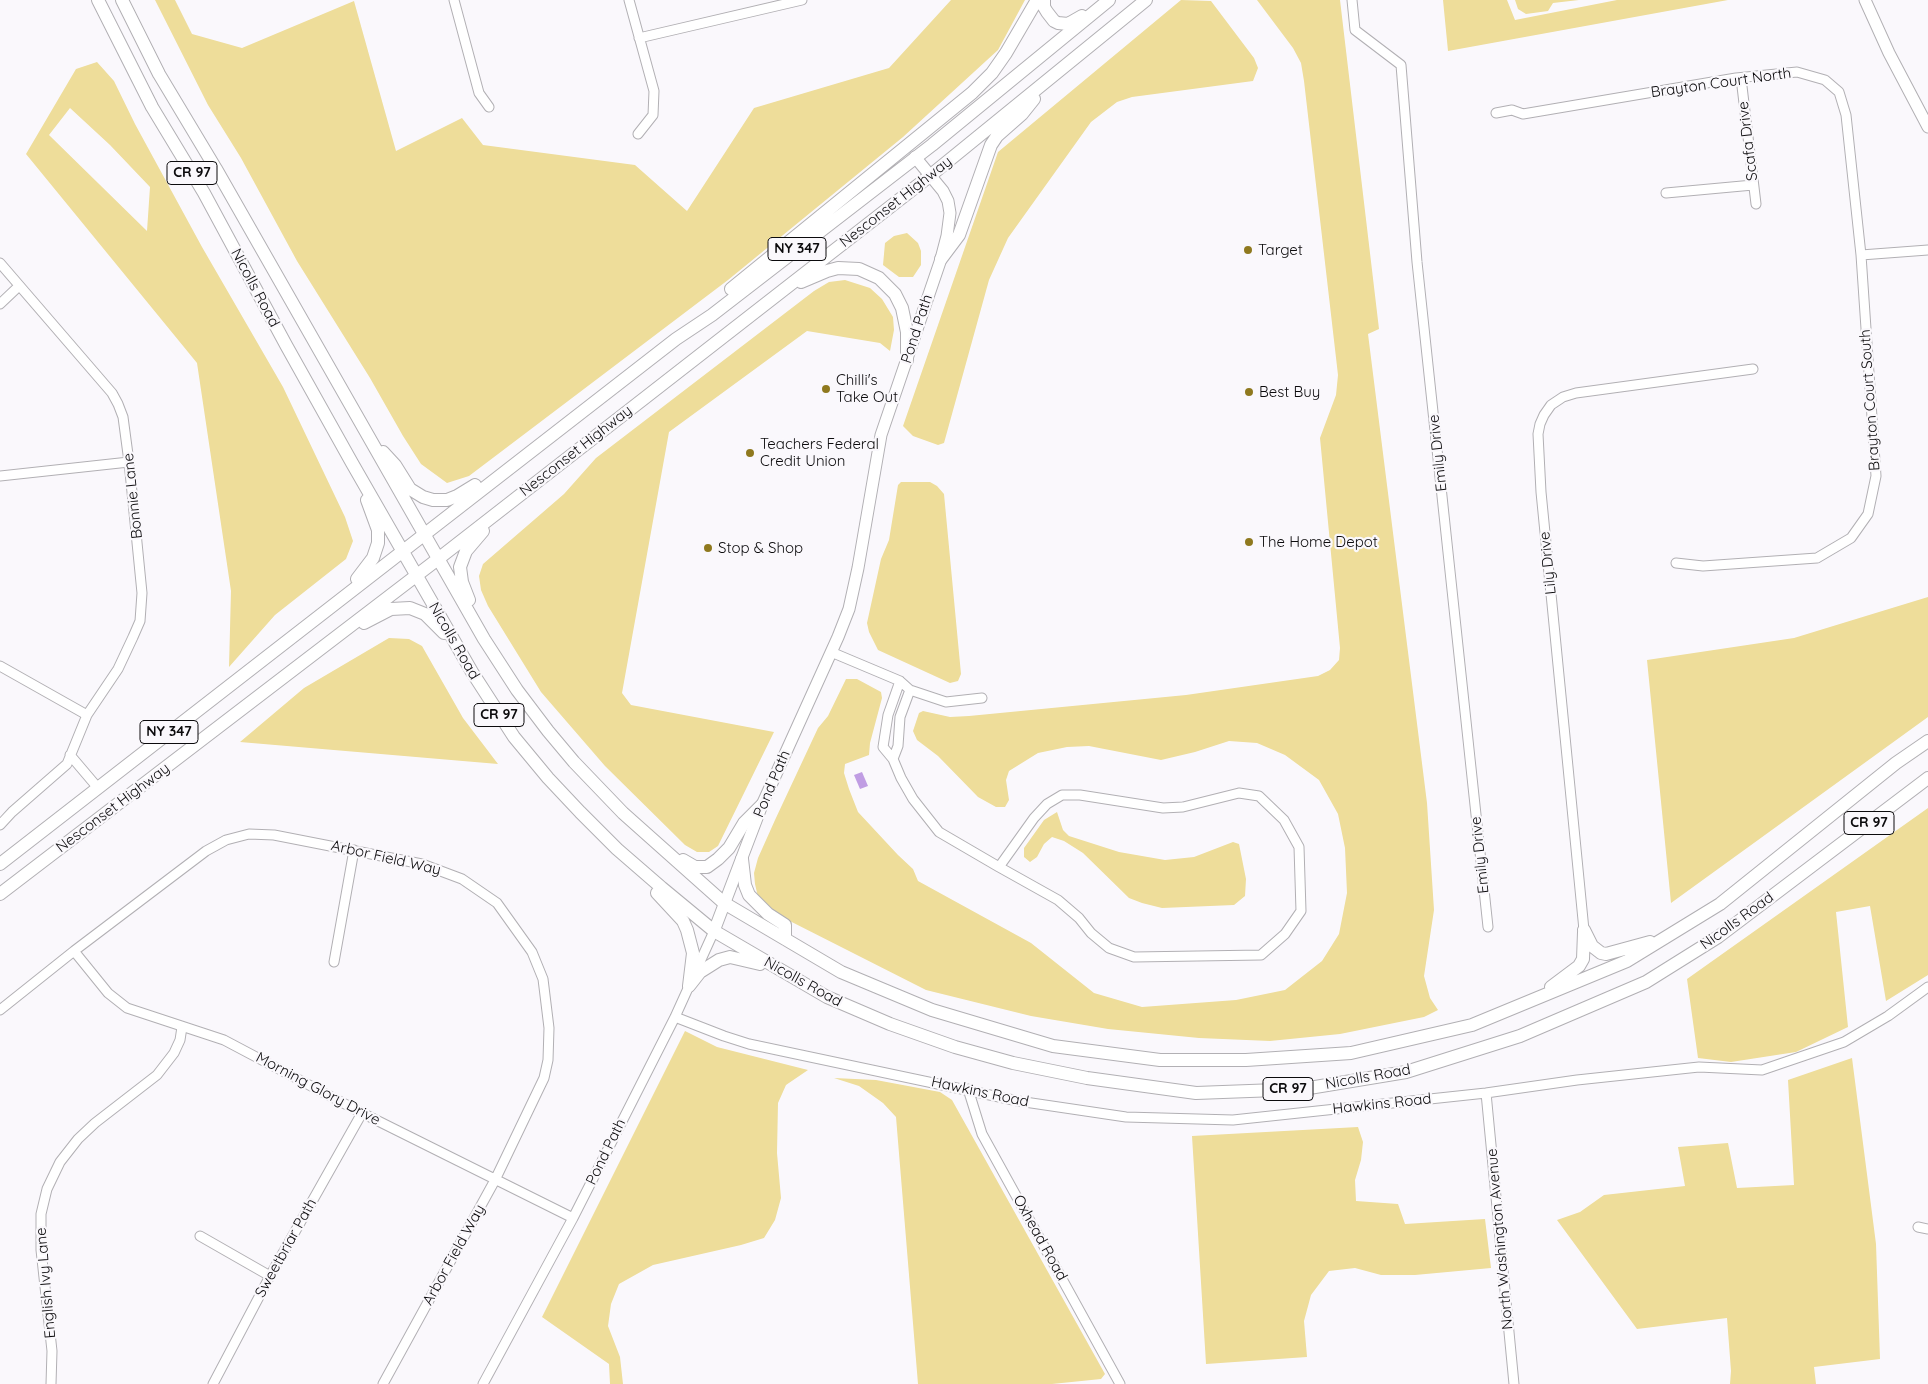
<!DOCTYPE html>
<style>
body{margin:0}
canvas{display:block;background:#faf8fc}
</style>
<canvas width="1928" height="1384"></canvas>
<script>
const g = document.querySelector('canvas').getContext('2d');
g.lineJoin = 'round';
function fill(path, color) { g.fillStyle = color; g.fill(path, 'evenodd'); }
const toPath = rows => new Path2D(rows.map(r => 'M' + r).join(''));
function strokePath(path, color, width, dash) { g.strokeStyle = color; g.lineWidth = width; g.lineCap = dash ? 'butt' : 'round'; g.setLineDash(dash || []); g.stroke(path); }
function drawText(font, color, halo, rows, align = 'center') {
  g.font = font + ' Quicksand,sans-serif'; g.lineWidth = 4.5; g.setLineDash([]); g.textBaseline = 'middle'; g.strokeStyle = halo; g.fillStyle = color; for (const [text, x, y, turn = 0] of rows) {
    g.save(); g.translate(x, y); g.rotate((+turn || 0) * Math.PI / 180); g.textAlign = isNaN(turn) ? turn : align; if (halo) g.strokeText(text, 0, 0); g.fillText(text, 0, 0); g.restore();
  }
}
fill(toPath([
 [155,0,175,0,192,34,242,48,354,1,396,151,462,118,483,145,635,165,687,211,754,108,889,68,951,0,1025,0,998,50,903,137,728,280,469,476,447,483,421,464,403,436,370,378,297,261,241,158,208,105],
 [1181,0,1211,1,1254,58,1258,68,1253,81,1132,97,1117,102,1091,122,1008,238,989,280,944,443,938,445,913,436,903,426,998,152],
 [1257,0,1340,0,1379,329,1368,334,1427,803,1434,910,1424,976,1430,998,1438,1010,1424,1017,1340,1034,1270,1041,1199,1038,1108,1029,1031,1016,926,990,774,913,758,897,755,884,754,873,758,858,775,820,818,728,828,716,846,679,857,679,881,692,882,698,870,743,869,755,845,764,844,773,849,789,858,812,898,855,913,869,918,881,1031,943,1094,993,1142,1007,1236,1000,1285,990,1322,961,1339,934,1347,893,1345,848,1338,814,1319,780,1285,755,1257,743,1229,741,1195,752,1161,760,1089,746,1067,747,1038,753,1009,771,1006,780,1009,800,1005,807,996,807,978,797,938,756,917,740,913,731,919,713,923,711,950,717,969,716,1186,695,1318,676,1330,670,1339,660,1340,648,1320,438,1336,395,1338,375,1304,81,1301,63,1293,48],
 [1443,0,1507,0,1515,20,1617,0,1728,0,1448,51],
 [1515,0,1579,0,1553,3,1548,11,1526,14,1518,9],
 [97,62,114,81,135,124,202,247,283,387,345,517,353,541,346,559,275,615,229,667,231,591,197,363,26,154,76,69],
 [70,108,110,145,150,187,147,231,49,135],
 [907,233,918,243,921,251,921,265,913,277,899,277,883,265,885,243,894,236],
 [845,280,870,288,882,299,893,317,894,330,890,351,880,343,807,331,669,432,622,693,631,705,774,732,718,846,709,852,697,852,685,845,605,766,541,692,488,606,481,590,479,576,483,564,564,494,596,458,814,291,829,282],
 [901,482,930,482,937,486,944,494,961,674,958,681,950,683,878,650,869,632,867,623,881,559,889,540,898,485],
 [1928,597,1928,717,1671,903,1647,660,1794,638],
 [389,638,409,639,422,646,463,718,498,764,240,742,304,688],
 [1928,808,1928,975,1886,1001,1870,906,1836,912,1848,1027,1796,1052,1731,1062,1698,1058,1687,979],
 [1057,812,1063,830,1069,836,1119,852,1165,860,1194,857,1233,842,1239,844,1246,879,1245,896,1234,905,1162,908,1142,903,1129,898,1083,853,1064,841,1052,837,1044,844,1037,857,1030,862,1024,857,1024,848,1044,820],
 [685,1031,717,1047,808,1070,786,1085,778,1103,777,1153,781,1198,775,1220,764,1238,741,1245,653,1265,619,1284,611,1304,608,1326,620,1357,623,1384,610,1384,609,1364,542,1317],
 [1852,1058,1876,1244,1880,1359,1814,1367,1816,1384,1730,1384,1731,1371,1727,1318,1637,1329,1557,1220,1580,1212,1604,1195,1685,1186,1678,1147,1728,1143,1737,1188,1794,1185,1788,1080],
 [834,1078,876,1080,940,1092,952,1100,1105,1374,1101,1379,1052,1384,918,1384,896,1117,883,1103,859,1086],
 [1358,1127,1363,1142,1361,1160,1355,1180,1356,1201,1398,1204,1405,1224,1485,1219,1491,1268,1415,1275,1381,1275,1355,1268,1329,1271,1311,1295,1304,1321,1307,1357,1206,1364,1192,1136]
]), '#eedd9a');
fill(toPath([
 [862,772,868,786,860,789,854,775]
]), '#c09de3');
const minor = toPath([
 [454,0,479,93,489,107],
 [629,0,654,91,653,115,638,134],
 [1352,0,1355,30,1401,65,1417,262,1488,927],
 [639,38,802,0],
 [1741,78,1756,204],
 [1496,113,1512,110,1523,114,1736,78,1797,72,1825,80,1839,92,1846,115,1861,255,1876,476,1868,514,1851,538,1817,558,1703,566,1676,563],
 [1666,193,1753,185],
 [1861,255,1928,250],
 [0,263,112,393,118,404,123,417,129,462,142,593,140,621,133,637,118,669,87,715,67,764,12,812,0,825],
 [0,304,19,286],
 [0,476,129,462],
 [831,652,900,681,910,690,946,702,982,698],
 [0,666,87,715],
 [900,681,888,715,883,747,893,759,898,746,900,717,910,690],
 [70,755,98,788],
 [893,759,901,778,913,799,939,832,999,867],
 [1239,793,1259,796,1284,820,1299,847,1301,911,1285,934,1261,955,1134,957,1109,948,1091,933,1079,918,1058,900,999,867,1034,818,1047,804,1062,795,1080,795,1163,808,1183,807,1239,793],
 [1584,930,1541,492,1538,434,1540,424,1544,415,1551,405,1563,397,1576,393,1753,369],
 [74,951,108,993,127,1008,224,1040,362,1113,573,1218],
 [334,962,354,850],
 [0,1010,74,951,206,851,226,840,249,834,274,835,422,864,462,879,497,903,532,952,543,979,549,1028,548,1060,544,1078,495,1180,383,1384],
 [675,1017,724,1036,749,1044,1018,1101,1126,1117,1233,1120,1486,1093,1577,1080,1699,1067,1762,1070,1844,1042,1888,1016,1928,987],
 [968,1089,982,1134,1120,1384],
 [1486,1093,1514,1384],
 [1918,1227,1928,1229],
 [200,1236,270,1276],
 [51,1384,52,1351,41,1250,41,1214,47,1189,60,1162,78,1139,95,1123,157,1075,174,1053,180,1040,182,1027],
 [213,1384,270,1276,362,1113],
 [483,1384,573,1218,675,1017,714,931]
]);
const major = toPath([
 [1865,0,1889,53,1928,127],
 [714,931,762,805,838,637,849,609,858,568,881,435,941,259,947,236,950,213,948,201,943,191,915,157]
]);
const highway = toPath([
 [98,0,152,107,204,193,286,345,352,463,472,672,514,737,548,778,580,812,617,849,662,888,714,931,827,997,890,1024,955,1047,1013,1063,1087,1078,1196,1093,1303,1089,1406,1072,1520,1036,1646,982,1718,937,1928,778],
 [122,0,159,74,216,169,484,639,517,690,548,731,574,762,623,813,724,903,841,972,932,1010,1053,1046,1160,1060,1246,1060,1351,1053,1472,1025,1627,961,1720,904,1896,763,1928,741],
 [1044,0,1044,7,1047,12,1054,21,1058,23,1068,24,1082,16],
 [941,259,959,235,991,145,997,136,1022,114,1034,99],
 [801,282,827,271,838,268,859,269,879,278,895,294,902,308,907,332,907,360],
 [731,289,972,93,992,73,1006,53,1037,0],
 [383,452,395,465,410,489,423,497,433,500,447,500,457,496,475,485],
 [357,579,373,558,378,543,378,530,367,500],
 [469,600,462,582,460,567,466,551,483,531],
 [364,623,391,609,410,608,425,614,444,633],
 [742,859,745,885,749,895,768,914,785,925,785,939],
 [683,860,695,867,707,867,718,859,729,848,744,823,762,805],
 [0,864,676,339,712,315,932,145,1109,0],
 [657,893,683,921,687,930,693,953,689,986],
 [0,894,438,559,931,175,1146,0],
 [1584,930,1592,946,1601,953,1606,954,1650,942],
 [689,986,700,972,719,960,730,957,760,964],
 [1551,987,1579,966,1583,959,1584,932]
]);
strokePath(minor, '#b2b0b4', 11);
strokePath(major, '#b2b0b4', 13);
strokePath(highway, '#b2b0b4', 14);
strokePath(minor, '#fff', 9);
strokePath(major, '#fff', 11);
strokePath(highway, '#fff', 12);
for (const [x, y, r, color] of [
 [1248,250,5,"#8f791e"],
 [826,389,5,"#8f791e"],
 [1249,392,5,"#8f791e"],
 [750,453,5,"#8f791e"],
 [1249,542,5,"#8f791e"],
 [708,548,5,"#8f791e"]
]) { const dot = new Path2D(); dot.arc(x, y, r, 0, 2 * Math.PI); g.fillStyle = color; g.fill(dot); strokePath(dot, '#faf8fc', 2); }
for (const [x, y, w] of [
 [192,173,50],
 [797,249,58],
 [499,715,50],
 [169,732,58],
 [1869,823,50],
 [1288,1089,50]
]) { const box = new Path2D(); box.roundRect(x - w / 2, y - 11.5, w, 23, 4); g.fillStyle = '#faf8fc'; g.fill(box); strokePath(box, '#0c0b0d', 1); }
drawText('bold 14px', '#0c0b0d', null, [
 ["CR 97",192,173],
 ["NY 347",797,249],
 ["CR 97",499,715],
 ["NY 347",169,732],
 ["CR 97",1869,823],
 ["CR 97",1288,1089]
]);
drawText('15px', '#0c0b0d', '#faf8fc', [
 ["Brayton Court North",1721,83,-8],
 ["Scafa Drive",1748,141,-97],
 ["Nesconset Highway",896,202,-38],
 ["Nicolls Road",255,288,62],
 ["Pond Path",917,329,-72],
 ["Brayton Court South",1870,400,-94],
 ["Nesconset Highway",576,451,-38],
 ["Emily Drive",1438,453,-96],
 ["Bonnie Lane",133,496,-96],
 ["Lily Drive",1548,563,-96],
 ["Nicolls Road",454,641,60],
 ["Pond Path",772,784,-67],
 ["Nesconset Highway",113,808,-37],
 ["Emily Drive",1480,855,-96],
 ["Arbor Field Way",386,858,13],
 ["Nicolls Road",1737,921,-36],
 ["Nicolls Road",803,982,29],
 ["Nicolls Road",1368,1077,-10],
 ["Morning Glory Drive",318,1089,28],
 ["Hawkins Road",980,1092,12],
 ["Hawkins Road",1382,1104,-6],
 ["Pond Path",606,1152,-64],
 ["Oxhead Road",1040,1238,61],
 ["North Washington Avenue",1500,1239,-95],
 ["Sweetbriar Path",286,1248,-61],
 ["Arbor Field Way",454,1255,-61],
 ["English Ivy Lane",46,1283,-95]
]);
drawText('15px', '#0c0b0d', '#faf8fc', [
 ["Target",1258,250],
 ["Chilli's",836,380],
 ["Take Out",836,397],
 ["Best Buy",1259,392],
 ["Teachers Federal",760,444],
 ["Credit Union",760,461],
 ["The Home Depot",1259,542],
 ["Stop & Shop",718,548]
], 'left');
</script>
